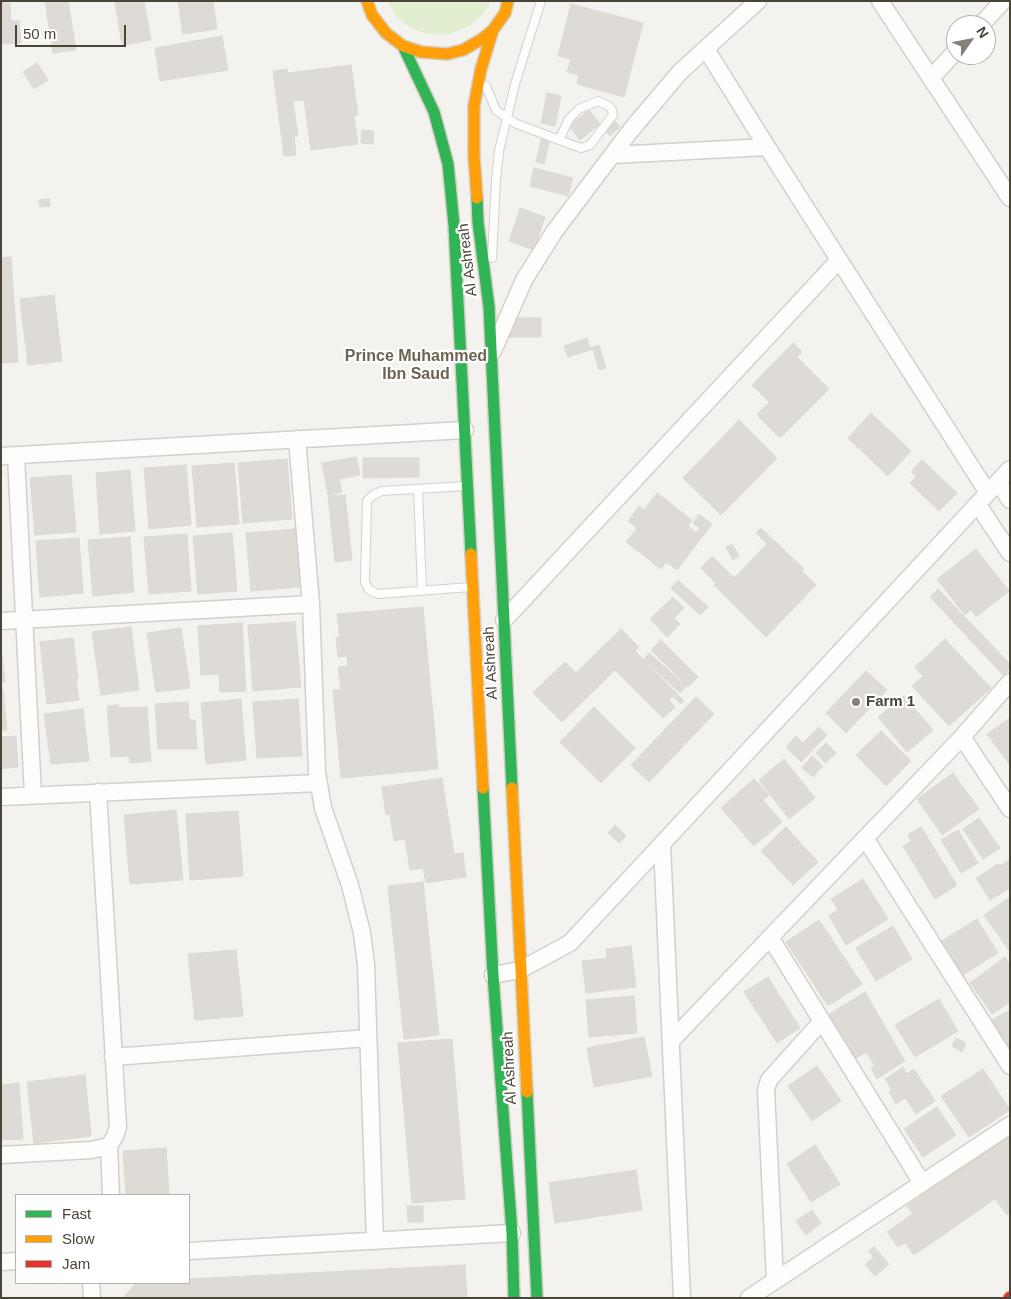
<!DOCTYPE html>
<style>
body{margin:0}
#map{position:relative;width:1011px;height:1299px;overflow:hidden;background:#f4f2ee;font-family:Arial,sans-serif}
canvas{display:block}
.frame{position:absolute;inset:0;border:2px solid #4b4439;pointer-events:none}
.legend{position:absolute;left:15px;top:1194px;width:175px;height:90px;box-sizing:border-box;background:#fff;border:1px solid #b7b4b0;margin:0;padding:6px 9px;list-style:none;font-size:15px;color:#4b4439}
.legend li{display:flex;align-items:center;gap:10px;height:25px}
.legend b{width:25px;border:1px solid #b7b4b0}
.north{position:absolute;left:946px;top:15px;width:50px;height:50px;box-sizing:border-box;background:#fff;border:1px solid #b7b4b0;border-radius:50%;rotate:57deg;font-size:14px;font-weight:700;line-height:20px;text-align:center;color:#4b4439}
.north::after{content:'';display:block;margin:auto;width:18px;height:22px;background:#868178;clip-path:polygon(50% 0,100% 100%,50% 72%,0 100%)}
.scale{position:absolute;left:15px;top:25px;width:111px;height:22px;box-sizing:border-box;border:2px solid #4b4439;border-top:0;padding-left:6px;font-size:15px;line-height:18px;white-space:nowrap;color:#4b4439;-webkit-text-stroke:4px #fff;paint-order:stroke}
</style>
<div id="map">
<canvas width="1011" height="1299"></canvas>
<div class="frame"></div>
<ul class="legend">
<li><b style="height:6px;background:#30b455"></b>Fast</li>
<li><b style="height:6px;background:#ff9f0a"></b>Slow</li>
<li><b style="height:6px;background:#e5322d"></b>Jam</li>
</ul>
<div class="north">N</div>
<div class="scale">50 m</div>
</div>
<script>
const g = document.querySelector('canvas').getContext('2d');
g.lineJoin = 'round';
function fill(path, color) { g.fillStyle = color; g.fill(path, 'evenodd'); }
const toPath = rows => new Path2D(rows.map(r => 'M' + r).join(''));
function strokePath(path, color, width, dash) { g.strokeStyle = color; g.lineWidth = width; g.lineCap = dash ? 'butt' : 'round'; g.setLineDash(dash || []); g.stroke(path); }
function drawText(font, color, halo, rows, align = 'center') {
  g.font = font + ' Arial,sans-serif'; g.lineWidth = 4.5; g.setLineDash([]); g.textBaseline = 'middle'; g.strokeStyle = halo; g.fillStyle = color; for (const [text, x, y, turn = 0] of rows) {
    g.save(); g.translate(x, y); g.rotate((+turn || 0) * Math.PI / 180); g.textAlign = isNaN(turn) ? turn : align; if (halo) g.strokeText(text, 0, 0); g.fillText(text, 0, 0); g.restore();
  }
}
fill(toPath([
 [388,1,491,1,485,12,470,26,450,34,427,34,409,27,396,16]
]), '#e1eecf');
const building = toPath([
 [45,1,68,1,76,50,53,53,45,1],
 [115,1,144,1,151,40,122,45,115,1],
 [178,1,213,1,217,29,183,34,178,1],
 [1,3,10,3,11,21,19,21,21,43,2,44,1,3],
 [571,4,643,23,624,97,577,84,579,75,567,72,571,59,558,56,571,4],
 [222,36,228,70,160,81,155,48,222,36],
 [37,63,48,80,34,89,23,72,37,63],
 [351,65,358,115,354,116,358,144,311,150,304,100,293,101,298,136,294,136,296,155,284,156,273,71,287,69,288,73,351,65],
 [547,93,561,96,555,126,541,123,547,93],
 [589,110,600,124,580,140,569,126,589,110],
 [614,120,620,127,610,136,604,129,614,120],
 [362,130,374,131,373,144,361,143,362,130],
 [542,136,550,138,544,164,536,162,542,136],
 [534,168,573,178,568,196,530,186,534,168],
 [49,199,50,206,40,207,39,200,49,199],
 [520,208,545,217,534,250,509,241,520,208],
 [11,257,18,362,1,363,1,258,11,257],
 [54,295,62,361,28,365,20,299,54,295],
 [508,318,541,318,541,337,508,337,508,318],
 [587,338,590,348,599,345,606,368,599,370,593,349,568,357,564,346,587,338],
 [793,343,802,352,797,357,829,389,780,438,757,415,769,402,752,385,793,343],
 [871,413,911,451,888,476,848,438,871,413],
 [739,420,777,458,721,515,683,478,739,420],
 [356,457,360,475,339,479,342,492,328,495,322,463,356,457],
 [363,458,419,458,419,477,363,478,363,458],
 [287,459,292,519,243,523,238,463,287,459],
 [922,460,957,493,939,511,910,483,916,477,911,472,922,460],
 [234,463,239,524,197,527,192,466,234,463],
 [186,465,191,525,149,529,144,468,186,465],
 [130,470,135,531,100,534,96,473,130,470],
 [71,475,76,532,35,535,30,478,71,475],
 [657,493,692,520,688,526,696,533,700,528,693,523,699,514,712,524,677,570,666,562,661,569,626,542,637,528,628,521,639,506,644,510,657,493],
 [345,495,352,560,335,562,328,496,345,495],
 [761,528,804,569,802,571,816,585,766,637,714,585,716,583,701,568,712,556,734,578,767,544,756,533,761,528],
 [295,529,300,587,251,591,246,533,295,529],
 [232,533,237,591,198,594,193,536,232,533],
 [187,534,191,591,149,594,144,537,187,534],
 [130,537,134,592,93,596,88,540,130,537],
 [79,538,83,593,40,597,36,541,79,538],
 [732,544,739,556,733,560,726,547,732,544],
 [976,549,1009,591,976,617,971,610,965,615,937,579,976,549],
 [678,580,708,607,700,615,671,588,678,580],
 [938,589,1010,664,1010,669,1003,675,930,597,938,589],
 [673,597,684,608,674,618,680,624,667,637,650,619,673,597],
 [423,607,438,769,341,778,333,690,341,690,338,667,348,666,347,656,338,657,336,638,340,637,337,614,423,607],
 [295,622,301,687,253,691,248,625,295,622],
 [242,623,246,691,220,692,219,674,201,675,198,626,242,623],
 [131,627,139,690,101,695,92,632,131,627],
 [181,628,190,688,156,692,147,633,181,628],
 [621,629,639,647,635,651,684,701,681,704,673,696,669,700,675,707,663,718,615,670,562,722,533,693,565,662,576,673,621,629],
 [73,638,78,679,76,679,79,700,47,704,40,642,73,638],
 [945,639,991,688,949,726,912,686,923,676,915,667,945,639],
 [661,640,698,677,688,687,651,650,661,640],
 [1,645,5,682,1,683,1,645],
 [649,653,686,686,680,693,644,659,649,653],
 [866,671,887,690,846,733,826,713,866,671],
 [3,690,7,730,1,731,1,691,3,690],
 [904,696,933,730,907,752,878,717,904,696],
 [696,697,714,714,649,782,631,765,696,697],
 [241,699,246,760,206,764,201,703,241,699],
 [298,699,302,756,257,758,253,702,298,699],
 [188,702,189,720,195,720,197,749,158,749,155,704,188,702],
 [118,705,118,708,147,707,151,761,130,763,129,756,111,757,107,706,118,705],
 [594,707,635,748,601,783,560,742,594,707],
 [83,709,89,761,51,764,44,714,83,709],
 [1010,718,1010,765,987,734,1010,718],
 [819,727,827,735,801,762,786,747,796,736,803,743,819,727],
 [881,731,911,761,886,786,856,755,881,731],
 [16,736,18,767,1,769,1,737,16,736],
 [826,743,836,753,825,763,816,753,826,743],
 [812,756,823,766,813,777,802,768,812,756],
 [784,759,815,798,789,819,759,780,784,759],
 [953,773,979,809,942,835,917,799,953,773],
 [442,778,454,854,463,853,466,877,426,883,423,868,410,870,405,839,394,841,390,814,386,815,382,787,442,778],
 [754,779,769,795,763,800,782,822,754,846,721,808,754,779],
 [176,810,183,880,130,884,124,815,176,810],
 [238,811,243,876,190,880,186,814,238,811],
 [979,818,1000,848,983,859,963,829,979,818],
 [615,825,626,836,619,843,608,833,615,825],
 [786,827,818,862,793,885,761,851,786,827],
 [921,827,957,885,935,899,903,846,911,841,908,835,921,827],
 [958,830,978,863,961,873,941,840,958,830],
 [1008,861,1010,863,1010,888,990,900,976,878,998,864,1000,866,1008,861],
 [863,879,888,919,846,945,829,916,838,910,831,899,863,879],
 [423,882,439,1035,404,1039,388,886,423,882],
 [1010,897,1010,952,984,915,1010,897],
 [977,919,998,953,961,976,940,942,977,919],
 [819,920,862,984,828,1006,786,942,819,920],
 [893,926,912,959,876,981,856,948,893,926],
 [631,946,636,987,586,993,582,961,607,958,606,949,631,946],
 [236,950,243,1016,195,1020,188,954,236,950],
 [1005,957,1010,964,1010,1002,992,1014,970,983,1005,957],
 [768,977,800,1028,777,1043,744,992,768,977],
 [865,992,905,1061,877,1079,871,1068,875,1066,866,1052,855,1059,828,1015,865,992],
 [634,996,637,1033,589,1037,586,1000,634,996],
 [939,999,958,1031,915,1057,895,1025,939,999],
 [1010,1010,1010,1049,992,1020,1010,1010],
 [644,1037,652,1076,594,1087,587,1048,644,1037],
 [956,1038,966,1043,962,1052,952,1046,956,1038],
 [452,1039,465,1199,412,1203,398,1043,452,1039],
 [817,1066,841,1101,812,1121,788,1086,817,1066],
 [903,1067,907,1074,914,1069,935,1101,916,1114,905,1098,896,1104,889,1092,892,1090,885,1079,903,1067],
 [983,1069,1010,1110,969,1137,941,1096,983,1069],
 [85,1075,91,1136,34,1143,27,1082,85,1075],
 [19,1083,23,1139,1,1140,1,1085,19,1083],
 [937,1107,956,1135,923,1157,904,1129,937,1107],
 [1010,1134,1010,1213,1007,1215,995,1199,914,1255,905,1243,898,1247,887,1232,913,1214,907,1206,1010,1134],
 [815,1145,840,1184,811,1202,787,1164,815,1145],
 [166,1148,169,1195,126,1195,123,1151,166,1148],
 [636,1170,642,1210,555,1223,549,1183,636,1170],
 [407,1206,423,1206,423,1222,408,1222,407,1206],
 [812,1210,821,1223,806,1235,796,1221,812,1210],
 [874,1247,889,1264,875,1276,865,1265,874,1257,868,1251,874,1247],
 [465,1265,467,1298,123,1298,136,1283,189,1283,189,1279,465,1265]
]);
fill(building, '#dedbd6');
strokePath(building, '#dcd9d4', 1);
const lane = toPath([
 [486,86,496,110,507,118,517,124,559,140,581,148,590,145,613,115,612,110,609,106,598,101,579,109,569,119,559,140],
 [492,258,496,181,499,151,515,84,541,1],
 [466,486,382,491,373,495,367,501,365,582,369,590,378,594,471,587],
 [418,489,422,590]
]);
const street = toPath([
 [880,1,1010,198],
 [981,25,1003,1],
 [706,49,767,147,988,493],
 [931,78,956,51],
 [612,155,767,147],
 [493,351,524,280,554,232,631,130,680,72,758,1],
 [297,439,311,604,317,772,323,808,350,885,362,933,366,965,375,1241],
 [1,456,465,430],
 [16,456,33,795],
 [998,482,1010,500],
 [978,505,1010,553],
 [504,620,839,260],
 [1,621,311,604],
 [962,737,1010,809],
 [1,797,319,783],
 [865,838,1010,1066],
 [662,844,682,1298],
 [770,937,922,1183],
 [493,975,520,970,570,943,1010,469],
 [671,1041,962,737,1010,682],
 [113,1057,368,1038],
 [109,1146,111,1195],
 [1,1155,91,1150,109,1146,115,1136,118,1127,98,792],
 [189,1251,512,1233],
 [1,1262,16,1261],
 [775,1280,766,1090,769,1080,822,1021],
 [91,1283,92,1298],
 [749,1298,1010,1125]
]);
const fast = toPath([
 [403,46,434,112,448,164,454,225,471,554],
 [477,198,478,222,489,307,512,788],
 [483,788,493,975,512,1233,514,1298],
 [527,1092,537,1298]
]);
const slow = toPath([
 [367,1,372,15,386,33,403,46,421,52,447,54,463,50,482,39,493,30,505,13,508,1],
 [477,198,474,156,474,106,481,69,493,30],
 [471,554,483,788],
 [512,788,527,1092]
]);
const jam = toPath([
 [1009,1298,1010,1297]
]);
strokePath(lane, '#d2d0cb', 10);
strokePath(street, '#d2d0cb', 19);
strokePath(fast, '#d3cfc5', 14);
strokePath(slow, '#d3cfc5', 14);
strokePath(jam, '#d3cfc5', 14);
strokePath(lane, '#fdfdfc', 8);
strokePath(street, '#fdfdfc', 16);
strokePath(fast, '#30b455', 11);
strokePath(slow, '#ff9f0a', 11);
strokePath(jam, '#e5322d', 11);
for (const [x, y, r, color] of [
 [856,702,5,"#868178"]
]) { const dot = new Path2D(); dot.arc(x, y, r, 0, 2 * Math.PI); g.fillStyle = color; g.fill(dot); strokePath(dot, '#fff', 2); }
drawText('15px', '#4b4439', '#fff', [
 ["Al Ashreah",468,260,-97],
 ["Al Ashreah",491,663,-93],
 ["Al Ashreah",510,1068,-93]
]);
drawText('bold 15px', '#4b4439', '#fff', [
 ["Farm 1",866,702]
], 'left');
drawText('bold 16px', '#6e6250', '#fff', [
 ["Prince Muhammed",416,357],
 ["Ibn Saud",416,375]
]);
</script>
